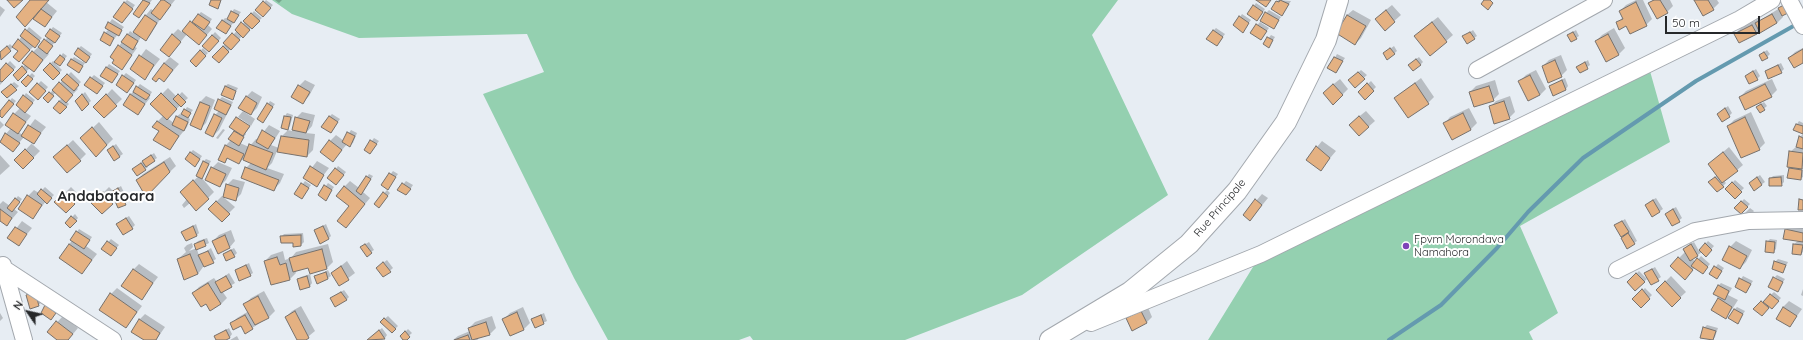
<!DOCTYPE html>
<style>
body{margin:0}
#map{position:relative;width:1803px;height:340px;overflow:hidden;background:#e7edf3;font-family:Quicksand,sans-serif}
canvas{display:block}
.north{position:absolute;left:8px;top:292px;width:40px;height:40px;-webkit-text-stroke:3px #fff;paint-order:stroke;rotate:304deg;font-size:11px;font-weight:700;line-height:16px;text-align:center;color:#26282a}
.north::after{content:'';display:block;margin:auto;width:14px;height:18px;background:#26282a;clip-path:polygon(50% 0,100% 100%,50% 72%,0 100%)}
.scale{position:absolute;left:1665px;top:16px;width:95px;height:18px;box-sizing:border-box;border:2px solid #26282a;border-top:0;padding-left:5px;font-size:12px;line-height:14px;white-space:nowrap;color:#26282a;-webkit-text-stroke:3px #fff;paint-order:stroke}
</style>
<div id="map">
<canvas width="1803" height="340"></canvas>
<div class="north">N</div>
<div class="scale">50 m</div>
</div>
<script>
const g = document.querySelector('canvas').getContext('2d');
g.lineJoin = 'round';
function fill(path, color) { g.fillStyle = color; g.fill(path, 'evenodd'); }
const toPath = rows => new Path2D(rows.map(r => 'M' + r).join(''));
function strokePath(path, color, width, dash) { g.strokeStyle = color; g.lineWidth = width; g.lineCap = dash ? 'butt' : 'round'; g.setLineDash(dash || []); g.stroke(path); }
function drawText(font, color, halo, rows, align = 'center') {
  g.font = font + ' Quicksand,sans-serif'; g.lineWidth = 4; g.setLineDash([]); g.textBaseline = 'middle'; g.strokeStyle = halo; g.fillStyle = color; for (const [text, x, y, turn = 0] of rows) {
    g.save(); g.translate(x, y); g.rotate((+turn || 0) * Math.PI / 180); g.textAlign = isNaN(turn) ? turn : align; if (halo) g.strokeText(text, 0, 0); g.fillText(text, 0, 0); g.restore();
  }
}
fill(toPath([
 [272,0,1118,0,1092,35,1168,195,1022,295,905,340,753,340,750,336,739,340,608,340,574,278,483,94,544,72,527,34,359,38,292,14],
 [1648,64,1670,142,1520,226,1558,313,1529,332,1533,340,1208,340,1261,254]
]), '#94d0b0');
fill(toPath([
 [32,0,48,0,46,2,57,11,45,26,34,19,37,14],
 [127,0,135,5,125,19,124,3],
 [145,0,152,0,139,17,135,14],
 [162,0,175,0,162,16,151,34,145,40,141,37,135,47,137,48,122,69,115,59,119,46,128,34,130,31,133,33,146,15,151,9,154,11],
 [266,0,273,5,263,16,257,10],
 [275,0,282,0,279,3],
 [1278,0,1291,1,1282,15,1272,9],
 [1636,0,1643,0,1652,19,1646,25,1627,25,1617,23,1623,17,1620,11,1626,5],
 [1653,0,1670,0,1673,6,1667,12,1649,3],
 [1695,0,1717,0,1719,3,1713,9],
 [1791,1,1782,15,1783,17,1777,23,1760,31,1760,30,1756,33,1735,34,1741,28,1758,19,1759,21],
 [1256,3,1265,9,1260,17,1248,14],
 [1392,5,1401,15,1385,29,1382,13],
 [0,6,5,10,0,17],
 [234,9,241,12,226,33,222,21,225,18,228,19],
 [1269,10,1281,17,1274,27,1266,13],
 [1353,10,1371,20,1361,38,1355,44,1347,15],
 [254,11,262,18,242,36,219,62,214,57],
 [201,12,212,19,208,25,212,29,199,44,187,34,169,56,172,35,178,29,182,32],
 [1242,14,1251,20,1243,31,1240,17],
 [1438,17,1453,35,1430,55,1421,30],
 [112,19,124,27,110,44,105,33,109,29,106,28],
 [1260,22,1269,28,1263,36,1251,32],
 [29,27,42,38,25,55,19,51,19,40],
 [53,27,62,33,47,52,49,54,34,71,30,68,18,79,14,75,26,64,33,52,48,37,46,36],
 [1216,28,1225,34,1219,42,1213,31],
 [1614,28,1625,48,1619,54,1607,61,1596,41,1602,35],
 [1473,30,1477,36,1474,38,1464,37],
 [1576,30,1579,36,1576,38,1568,35],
 [215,32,221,38,209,51,203,46],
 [1271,35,1275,37,1269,47,1264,44],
 [10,44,13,47,1,59,0,53],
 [81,46,92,54,86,62,78,49],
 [1394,46,1397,51,1388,59,1387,51],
 [203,48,208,53,196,65,191,61],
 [1803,48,1803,62,1789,58,1795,52],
 [146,49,160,59,145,78,131,69],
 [1767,50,1770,54,1767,57,1760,55],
 [63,53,67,56,60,65,61,56],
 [1337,54,1345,58,1336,71,1329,68],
 [1561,55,1567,70,1561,76,1543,66,1549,60],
 [74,57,85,63,79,72,71,60],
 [170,57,179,64,164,81,164,63],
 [1419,57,1423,62,1420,65,1412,62],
 [1588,60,1590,65,1580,72,1578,67],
 [10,61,16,67,0,85,0,71],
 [53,61,62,70,53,79,44,70],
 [1781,63,1784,69,1781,72,1766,71],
 [109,64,120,71,114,79,101,75],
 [1756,69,1760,76,1757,79,1746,76],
 [1361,70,1367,75,1355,86,1350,80],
 [1536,70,1546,89,1540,95,1520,81,1526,75],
 [71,72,81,82,76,87,78,89,66,101,69,104,60,113,59,101,62,98,56,92,48,101,45,98],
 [32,73,35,76,26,85,23,82],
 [126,73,136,80,130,89,123,76],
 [94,75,105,83,99,90,91,78],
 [1421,78,1434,97,1428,103,1395,98],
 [1565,78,1568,86,1566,89,1550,86],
 [1340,79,1348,89,1342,95,1330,87],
 [1772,79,1777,90,1771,96,1740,97,1746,91],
 [305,80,315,85,309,96,303,102,299,86],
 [1495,80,1499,94,1493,100,1470,92,1476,86],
 [41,81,48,87,38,99,30,92],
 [1371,81,1376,87,1365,98,1359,92],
 [14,82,19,86,7,97,3,92],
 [140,84,152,92,149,97,150,98,138,113,130,95],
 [228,84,238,88,232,99,225,86],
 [168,88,177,97,182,92,188,98,167,118,174,123,177,116,180,114,182,115,187,107,193,110,187,117,190,119,187,127,170,148,160,131,158,121,163,116,152,104],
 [112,89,122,99,104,116,95,107],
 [252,91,262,97,257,108,251,114,246,97],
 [85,92,91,101,82,109,76,101],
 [26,93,35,100,25,112,31,116,18,132,23,135,35,119,46,127,32,144,40,151,23,168,16,160,33,142,24,137,13,150,0,141,11,128,14,114,20,108,24,96],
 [206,96,215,100,206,123,201,128,200,102],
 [1510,96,1515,112,1509,118,1490,107,1496,101],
 [222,97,233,102,219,130,213,136,215,115,219,111,219,100],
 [12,98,16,101,5,114,0,115,0,113],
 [270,101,275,104,265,118,268,104],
 [1764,102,1767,106,1760,112,1757,107],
 [1728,106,1732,113,1729,116,1718,114],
 [1469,108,1477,123,1471,129,1452,138,1445,123,1450,117],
 [243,111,255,119,251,126,238,117],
 [1366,111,1375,121,1359,135,1356,119],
 [302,112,315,115,312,126,306,133,315,134,313,150,307,156,277,151,272,163,267,168,284,174,280,183,274,189,246,168,251,163,243,159,239,163,228,158,225,162,219,159,226,145,231,140,235,130,231,127,237,117,250,127,245,133,246,134,240,143,249,147,256,139,258,139,269,125,280,131,271,145,279,148,282,136,288,130,292,131,296,118],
 [1751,112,1765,143,1759,149,1728,126,1734,120],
 [287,113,293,115,290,126,288,129,285,116],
 [332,114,340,119,331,132,329,117],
 [0,121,4,125,0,129],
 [1799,121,1803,123,1803,133,1797,124],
 [99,122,113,139,96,156,82,138],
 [223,129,225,130,218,139,216,138],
 [351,130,357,133,353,143,350,145,347,144,333,161,330,141,336,135,344,141],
 [1803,134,1803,166,1802,167,1803,168,1803,177,1800,179,1790,169,1792,167,1790,152,1797,146,1800,137],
 [374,138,379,141,370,153,365,150],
 [73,140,86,154,80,160,61,151],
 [1322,141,1336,151,1320,170,1317,147],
 [116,144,123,154,114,160,111,148],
 [1729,147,1743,165,1724,181,1726,183,1723,186,1712,180,1717,175,1709,164],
 [193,150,202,156,198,162,190,153],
 [154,153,157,158,147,165,148,167,145,169,136,167],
 [0,155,10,166,0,175],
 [170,157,176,166,146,195,137,180,143,174],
 [206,159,211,161,202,178,214,192,208,198,190,203,184,208,182,205,187,199,187,186,199,176,203,162],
 [317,161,329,168,316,185,304,178],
 [218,162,232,168,226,180,220,186,212,168],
 [338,166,346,172,339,181,336,169],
 [393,171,398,174,388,188,382,185],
 [369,174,373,176,363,192,370,198,351,221,351,206,344,187,350,181,359,188],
 [1760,175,1765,182,1755,189,1753,180],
 [1784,175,1784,182,1781,185,1770,179,1773,176],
 [233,179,245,182,241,194,235,200,227,185],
 [1735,180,1744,188,1735,197,1726,189],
 [305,181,311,185,302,198,295,194],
 [406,181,413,185,409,191,399,189],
 [328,183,334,187,326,199,319,195],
 [121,186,128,201,125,204,115,200,102,213,99,197,109,187,113,191],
 [45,187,54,195,47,202,46,201,33,218,28,196,34,190,39,193],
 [71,187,81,197,66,212,56,202],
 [387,190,390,193,382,204,384,193],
 [1262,194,1268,198,1250,220,1244,215],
 [18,196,22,199,14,209,18,212,7,225,0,220,0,204,3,201,10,206],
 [222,196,235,207,227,215,209,209],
 [1656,198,1663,209,1653,216,1649,202],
 [1744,199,1750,204,1741,213,1736,208],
 [1676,207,1682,218,1673,225,1669,211],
 [1750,208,1754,211,1748,218,1744,214],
 [75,214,78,218,70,227,66,223],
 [129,216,135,225,132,228,117,224],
 [1625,219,1637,241,1628,247,1616,225],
 [22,221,32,228,19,244,9,238],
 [196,224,199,233,197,235,183,232],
 [326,224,331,236,329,238,315,231],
 [1791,224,1803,226,1803,240,1801,242,1803,242,1803,252,1801,254,1794,244,1798,241,1785,230],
 [79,229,92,237,86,246,97,254,82,273,69,245],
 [231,230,235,241,230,247,213,241,219,235],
 [303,233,304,242,301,245,281,237,284,234],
 [207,238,209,243,197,249,199,256,211,248,216,259,203,267,198,274,178,259,186,252,184,248,187,245,192,243,193,247,189,251,197,248,195,244,198,241],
 [111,239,119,245,113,252,102,249],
 [1770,239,1777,240,1776,249,1773,252,1767,242],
 [1708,241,1714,246,1706,255,1702,252,1692,259,1696,262,1701,256,1710,264,1705,270,1695,267,1691,272,1679,258,1686,251,1687,246,1694,242,1699,251],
 [1736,241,1752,250,1746,262,1740,268,1730,247],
 [369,242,374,250,371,252,364,245],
 [328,244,333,262,327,268,310,273,309,267,295,270,296,273,290,279,272,284,265,261,271,255,283,251,285,260,291,258,296,252],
 [234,248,237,253,234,256,224,254],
 [1778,259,1788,262,1783,272,1775,262],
 [387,260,393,268,384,276,380,265],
 [347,261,355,273,339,285,332,273],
 [249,263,253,273,250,275,236,270],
 [139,264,158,277,141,299,133,270],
 [1718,264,1724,268,1717,278,1710,274],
 [1655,267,1661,277,1651,284,1645,273],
 [328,270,331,276,328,278,315,277],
 [1639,271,1647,279,1635,290,1628,282],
 [229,273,235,283,222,291,227,298,221,304,206,303,193,293,199,287,214,278,217,282],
 [310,274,312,283,310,286,299,279,301,277],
 [1777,275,1785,279,1783,282,1775,277],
 [1671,276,1686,292,1672,305,1657,290],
 [1743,276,1753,281,1746,292,1736,287],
 [1721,283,1732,288,1728,295,1738,300,1731,311,1725,317,1719,299,1721,297,1719,285],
 [117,288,142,306,126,327,111,294],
 [1645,288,1652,295,1641,306,1633,299],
 [1803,289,1803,296,1801,295],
 [37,290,41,303,38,305,27,295,30,292],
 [344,290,349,297,346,300,331,299],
 [264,291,275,311,269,317,246,332,242,325,231,324,237,318,249,311,245,304,251,298],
 [1774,292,1781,298,1774,305,1770,306,1764,312,1755,309],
 [1789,301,1802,309,1790,326,1783,307],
 [1147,305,1152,317,1146,323,1127,318,1133,312],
 [1145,309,1132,316,1132,313],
 [301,306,315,331,304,340,298,340,286,317,292,311],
 [523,307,530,323,524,329,504,319,510,313],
 [1737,307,1745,311,1738,322,1735,309],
 [0,313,3,318,0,321],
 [544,313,547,321,535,327,532,319],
 [145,314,165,327,156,340,146,340,139,320],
 [63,316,78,328,68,340,58,340,48,332],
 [388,316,398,326,392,332,381,322],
 [492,316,496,328,490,334,477,338,478,340,453,340,458,336,470,331,469,328,475,322],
 [1707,325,1718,328,1715,337,1713,340,1704,328],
 [229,328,232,334,230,337,224,340,217,340,215,336,218,334],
 [382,328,387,335,385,338,382,340,368,340],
 [408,329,412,333,404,340,401,336],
 [237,336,239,340,230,340]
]), '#0003');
strokePath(toPath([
 [1389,340,1441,305,1497,248,1528,212,1583,158,1696,81,1797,24]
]), '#649aaf', 4);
const building = toPath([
 [7,0,23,0,14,8,7,0],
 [30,0,49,0,25,27,16,17,30,0],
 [143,0,150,3,139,18,133,14,143,0],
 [161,0,164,0,171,5,160,20,151,13,161,0],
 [211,0,221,0,218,9,209,5,211,0],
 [1256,0,1271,0,1266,7,1256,0],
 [1280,0,1289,4,1282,16,1271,9,1276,1,1279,2,1280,0],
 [1484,0,1490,0,1493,3,1488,10,1481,4,1484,0],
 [1654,0,1660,0,1668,13,1657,19,1648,3,1654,0],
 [1694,0,1708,0,1714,10,1703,16,1694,0],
 [263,1,271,8,263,17,255,10,263,1],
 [124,2,133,9,122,23,113,17,124,2],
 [1636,2,1647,26,1630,34,1626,26,1619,30,1616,22,1623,19,1619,11,1636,2],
 [1788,3,1792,11,1782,16,1778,8,1788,3],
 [1253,5,1263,12,1257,21,1247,14,1253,5],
 [41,9,52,17,45,27,33,19,41,9],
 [1386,10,1395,22,1385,31,1375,19,1386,10],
 [231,11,239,15,234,23,227,19,231,11],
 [1265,12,1279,20,1274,29,1260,21,1265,12],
 [251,13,260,21,252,29,243,21,251,13],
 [198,14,210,22,204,30,192,22,198,14],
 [1772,14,1777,23,1760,33,1755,23,1772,14],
 [145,15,157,23,146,41,133,32,145,15],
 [1347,15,1366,26,1355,45,1336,33,1347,15],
 [1239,16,1249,23,1243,33,1233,25,1239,16],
 [222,20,231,26,226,34,216,28,222,20],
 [190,21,207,35,199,45,182,31,190,21],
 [108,22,122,30,119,36,105,28,108,22],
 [241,22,250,30,243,38,235,30,241,22],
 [1432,22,1447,42,1430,56,1414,36,1432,22],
 [1256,24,1267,31,1261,40,1250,33,1256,24],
 [1752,25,1757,34,1739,43,1734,34,1752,25],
 [25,29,40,41,35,48,20,36,25,29],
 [50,29,60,36,55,43,45,36,50,29],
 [1213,30,1223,37,1217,46,1206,39,1213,30],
 [104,32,114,38,110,46,100,40,104,32],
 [1470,32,1475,39,1467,44,1462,36,1470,32],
 [1573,32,1577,39,1571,42,1567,35,1573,32],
 [232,33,240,40,231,50,223,43,232,33],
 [127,34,138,41,133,50,121,42,127,34],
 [172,34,181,42,169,57,160,50,172,34],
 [1608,34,1619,55,1606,62,1595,41,1608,34],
 [212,35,219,41,209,52,202,46,212,35],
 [1267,37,1273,40,1269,48,1263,44,1267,37],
 [18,39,30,50,19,62,13,57,18,51,12,47,18,39],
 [44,39,53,46,47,54,38,47,44,39],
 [118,45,132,55,122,70,112,63,114,60,110,57,118,45],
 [7,46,11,51,1,60,0,52,7,46],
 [223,46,229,52,219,63,212,57,223,46],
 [78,48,90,57,86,63,74,54,78,48],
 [1390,48,1395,54,1387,60,1383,53,1390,48],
 [1803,49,1803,63,1794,68,1788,58,1803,49],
 [200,50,206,56,196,67,190,61,200,50],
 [32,51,43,60,34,72,22,63,32,51],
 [1764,52,1768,58,1762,61,1759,55,1764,52],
 [60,55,65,59,60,66,54,62,60,55],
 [139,55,154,65,145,80,130,69,139,55],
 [1334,57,1343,61,1336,73,1327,68,1334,57],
 [71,59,83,66,79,73,67,65,71,59],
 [1416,59,1421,65,1413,71,1408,65,1416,59],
 [1555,60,1562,77,1548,83,1542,66,1555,60],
 [1585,62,1588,69,1580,73,1576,67,1585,62],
 [6,63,14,70,2,82,0,81,0,70,6,63],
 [50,63,60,73,53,80,43,70,50,63],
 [164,63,173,70,164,82,159,78,156,82,152,79,164,63],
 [1778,65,1782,73,1768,79,1765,71,1778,65],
 [22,66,27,72,18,81,13,75,22,66],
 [106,67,118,74,112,83,100,76,106,67],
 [1753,71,1758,80,1749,84,1745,76,1753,71],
 [1358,72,1365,79,1355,88,1348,80,1358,72],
 [67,74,79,85,74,91,61,80,67,74],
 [28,75,33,79,26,87,21,82,28,75],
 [122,75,134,83,127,93,116,85,122,75],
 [1530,75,1540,95,1528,101,1518,81,1530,75],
 [90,77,103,86,97,94,84,85,90,77],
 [1562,80,1566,90,1553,96,1549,86,1562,80],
 [59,82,73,95,66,103,52,90,59,82],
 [37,83,46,91,38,100,29,92,37,83],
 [1367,83,1374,91,1365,100,1358,92,1367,83],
 [1415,83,1429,104,1408,118,1394,98,1415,83],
 [11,84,17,90,7,98,1,92,11,84],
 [1333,84,1343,95,1333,105,1323,93,1333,84],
 [1765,84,1772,97,1745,110,1739,97,1765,84],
 [298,85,310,92,303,104,291,97,298,85],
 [136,86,150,95,146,100,133,92,136,86],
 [225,86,236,91,233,100,221,95,225,86],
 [1489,86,1494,101,1474,107,1469,92,1489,86],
 [49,92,54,96,48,103,43,98,49,92],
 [161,93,177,109,167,120,150,104,161,93],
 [82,94,89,104,82,111,75,101,82,94],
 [106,94,117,106,104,118,93,107,106,94],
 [130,94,145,104,138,115,123,105,130,94],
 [178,94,186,102,181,107,173,99,178,94],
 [23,95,33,103,25,113,16,105,23,95],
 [246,96,257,103,251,115,238,108,246,96],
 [218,99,231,105,226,115,214,109,218,99],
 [9,100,14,104,2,118,0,116,0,111,9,100],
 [59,101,67,107,60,114,53,108,59,101],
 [1504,101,1510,119,1494,124,1489,106,1504,101],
 [200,102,210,106,201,130,190,125,200,102],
 [267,103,273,107,263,123,257,119,267,103],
 [1761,104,1765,110,1760,113,1756,107,1761,104],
 [1725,108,1730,117,1722,122,1717,114,1725,108],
 [184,109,191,113,188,118,181,114,184,109],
 [13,113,26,122,18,134,5,125,13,113],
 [1463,113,1471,130,1452,140,1443,123,1463,113],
 [214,114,222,118,213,137,205,133,214,114],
 [176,116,188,122,184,131,172,125,176,116],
 [284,116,291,117,288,130,281,128,284,116],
 [329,116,338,122,331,133,321,127,329,116],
 [1359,116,1369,127,1359,136,1349,125,1359,116],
 [236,117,250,126,243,136,229,127,236,117],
 [295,117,310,121,306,133,292,130,295,117],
 [1745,117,1760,150,1741,158,1727,126,1745,117],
 [157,121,179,136,170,150,153,140,159,131,152,127,157,121],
 [1796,124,1803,126,1803,134,1793,130,1796,124],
 [28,125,41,133,34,144,21,136,28,125],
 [92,127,107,145,96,157,80,138,92,127],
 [262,130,275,138,268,149,256,142,262,130],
 [234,131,244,137,239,146,228,139,234,131],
 [347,132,355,136,350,147,342,142,347,132],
 [5,133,20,143,13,152,0,142,5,133],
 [281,136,309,140,307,157,277,152,281,136],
 [1799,136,1803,138,1803,149,1796,147,1799,136],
 [329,140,342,150,333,162,320,152,329,140],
 [370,140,377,144,370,154,364,150,370,140],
 [249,144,273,153,266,170,243,160,249,144],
 [67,145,81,161,67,173,53,157,67,145],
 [225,145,244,154,239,164,227,158,225,163,218,160,225,145],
 [113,146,120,157,114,161,107,150,113,146],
 [1316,146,1330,158,1321,171,1306,160,1316,146],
 [25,149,34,158,23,169,14,160,25,149],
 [1789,151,1803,153,1802,169,1787,167,1789,151],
 [190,152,200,159,195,167,185,159,190,152],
 [1723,152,1738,171,1722,183,1708,164,1723,152],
 [151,155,155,161,146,167,142,161,151,155],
 [203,161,209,164,202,179,196,176,203,161],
 [164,162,170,172,146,197,136,180,164,162],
 [141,163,146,170,137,176,132,169,141,163],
 [310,166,324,175,317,187,303,178,310,166],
 [211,167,226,174,220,187,205,180,211,167],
 [245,167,279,180,274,191,241,178,245,167],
 [335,168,344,175,336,185,327,178,335,168],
 [1789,168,1802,170,1801,180,1787,178,1789,168],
 [389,173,396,177,388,190,381,185,389,173],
 [366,176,371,179,361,195,356,191,366,176],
 [1715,177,1724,187,1717,192,1708,182,1715,177],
 [1757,177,1762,185,1754,191,1749,183,1757,177],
 [1781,177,1782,186,1769,186,1769,178,1781,177],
 [193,180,209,199,196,211,180,192,193,180],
 [1732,182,1742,192,1735,199,1725,189,1732,182],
 [301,183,309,188,302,199,294,194,301,183],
 [402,183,411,189,406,195,397,190,402,183],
 [226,184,239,188,236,201,223,197,226,184],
 [324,185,332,190,326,201,318,195,324,185],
 [344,186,365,204,346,228,337,221,349,206,336,196,344,186],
 [118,188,126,205,118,208,111,192,118,188],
 [41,189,52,198,47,204,37,194,41,189],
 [64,192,75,204,66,213,54,202,64,192],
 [103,192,113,204,102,214,91,203,103,192],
 [383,192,388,196,379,208,374,204,383,192],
 [27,195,42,205,33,219,18,209,27,195],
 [15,198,20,202,12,212,7,208,15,198],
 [1255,199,1262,205,1250,221,1243,215,1255,199],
 [1799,199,1803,200,1803,210,1798,210,1799,199],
 [1653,200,1660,212,1652,217,1645,205,1653,200],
 [216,201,230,214,222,222,208,209,216,201],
 [1741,201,1748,207,1741,214,1734,208,1741,201],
 [0,209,12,218,7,226,0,221,0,209],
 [1673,209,1680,222,1672,226,1665,214,1673,209],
 [71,216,77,221,70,228,65,223,71,216],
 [126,218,133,229,123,235,116,224,126,218],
 [1622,221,1629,232,1621,237,1614,225,1622,221],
 [193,226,197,236,186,241,181,232,193,226],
 [323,226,329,239,320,244,314,230,323,226],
 [15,227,27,234,19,246,7,238,15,227],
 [1785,229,1803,233,1803,242,1783,239,1785,229],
 [76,231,90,240,84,249,70,240,76,231],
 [1628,233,1635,244,1627,249,1621,238,1628,233],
 [225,235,230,248,218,254,212,241,225,235],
 [301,235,301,246,293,247,293,243,281,243,280,236,301,235],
 [204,240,206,246,196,250,194,244,204,240],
 [107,241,117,248,111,256,101,249,107,241],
 [1766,241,1775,242,1774,253,1765,252,1766,241],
 [1705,243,1712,250,1706,257,1699,250,1705,243],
 [69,244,92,260,82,274,59,258,69,244],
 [365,244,372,253,367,257,360,247,365,244],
 [1691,244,1698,256,1690,261,1683,249,1691,244],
 [1793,244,1803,245,1801,255,1792,254,1793,244],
 [1729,246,1747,256,1740,269,1722,260,1729,246],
 [322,249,327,269,310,274,308,268,293,272,289,258,322,249],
 [231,250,235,257,226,261,223,254,231,250],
 [208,251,214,263,204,267,198,255,208,251],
 [190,254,198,274,184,280,177,259,190,254],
 [277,257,280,265,286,263,290,280,271,285,264,261,277,257],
 [1678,257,1693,270,1685,280,1670,266,1678,257],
 [1697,258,1708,267,1703,274,1691,266,1697,258],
 [1774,261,1786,265,1783,273,1772,269,1774,261],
 [383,262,391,272,383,277,376,268,383,262],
 [246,265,251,276,239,281,235,270,246,265],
 [341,266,349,280,339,286,331,273,341,266],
 [1714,266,1722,271,1717,279,1709,274,1714,266],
 [133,269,153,283,142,300,121,286,133,269],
 [1652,269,1659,281,1651,285,1644,273,1652,269],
 [326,272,328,279,317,284,314,276,326,272],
 [1636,273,1645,282,1635,291,1627,282,1636,273],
 [226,276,232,287,221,293,215,282,226,276],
 [307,276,310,287,300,290,297,279,307,276],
 [1773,277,1783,282,1778,292,1768,287,1773,277],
 [1739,278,1751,284,1746,293,1735,287,1739,278],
 [1665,281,1681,298,1672,307,1656,290,1665,281],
 [208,283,221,304,210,311,206,304,201,307,192,293,208,283],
 [1718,285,1729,291,1725,300,1713,294,1718,285],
 [1642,289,1650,299,1641,308,1632,299,1642,289],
 [35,292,39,306,30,309,26,295,35,292],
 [341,292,347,300,335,307,330,298,341,292],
 [110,293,137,312,126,328,99,310,110,293],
 [1770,294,1779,301,1772,309,1763,302,1770,294],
 [258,296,269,318,255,325,243,304,258,296],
 [1718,298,1732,307,1726,319,1711,310,1718,298],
 [1761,301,1769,308,1762,316,1753,309,1761,301],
 [45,305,56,313,51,320,41,313,45,305],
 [1783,307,1797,316,1790,327,1776,319,1783,307],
 [1734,309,1743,314,1738,324,1728,318,1734,309],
 [295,311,309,338,306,340,297,340,285,317,295,311],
 [1141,311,1147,323,1132,331,1126,318,1141,311],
 [517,312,524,330,510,336,502,319,517,312],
 [245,315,253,329,245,334,241,326,233,330,230,323,245,315],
 [541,315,544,324,535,328,531,319,541,315],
 [384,318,396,329,392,333,380,322,384,318],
 [139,319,160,333,156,340,144,340,131,332,139,319],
 [56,321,73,334,68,340,57,340,47,332,56,321],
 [486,322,490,335,472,340,468,328,486,322],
 [1703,327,1716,331,1713,340,1700,338,1703,327],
 [226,330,230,338,226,340,216,340,214,336,226,330],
 [379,330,385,339,367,340,379,330],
 [405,331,410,337,407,340,403,340,400,336,405,331],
 [468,335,470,340,454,340,468,335]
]);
fill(building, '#e4b182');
strokePath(building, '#77716c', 1);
const minor = toPath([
 [1789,0,1803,26],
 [1477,70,1604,0],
 [3,265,24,340],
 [0,266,113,340],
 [1617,270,1695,231,1749,221,1803,220],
 [1091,323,1261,254,1740,19,1772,0]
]);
const major = toPath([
 [1050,340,1130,292,1189,244,1237,191,1286,122,1326,40,1338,0]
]);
strokePath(minor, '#a3a8ae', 18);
strokePath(major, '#a3a8ae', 22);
strokePath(minor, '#fff', 16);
strokePath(major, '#fff', 20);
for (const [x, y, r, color] of [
 [1406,246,4,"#7e42b8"]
]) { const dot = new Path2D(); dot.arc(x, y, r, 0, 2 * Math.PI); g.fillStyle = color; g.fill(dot); strokePath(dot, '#fff', 1.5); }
drawText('11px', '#26282a', '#fff', [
 ["Rue Principale",1220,208,-49]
]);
drawText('11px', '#26282a', '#fff', [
 ["Fpvm Morondava",1414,240],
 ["Namahora",1414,253]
], 'left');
drawText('bold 15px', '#26282a', '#fff', [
 ["Andabatoara",106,196]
]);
</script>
